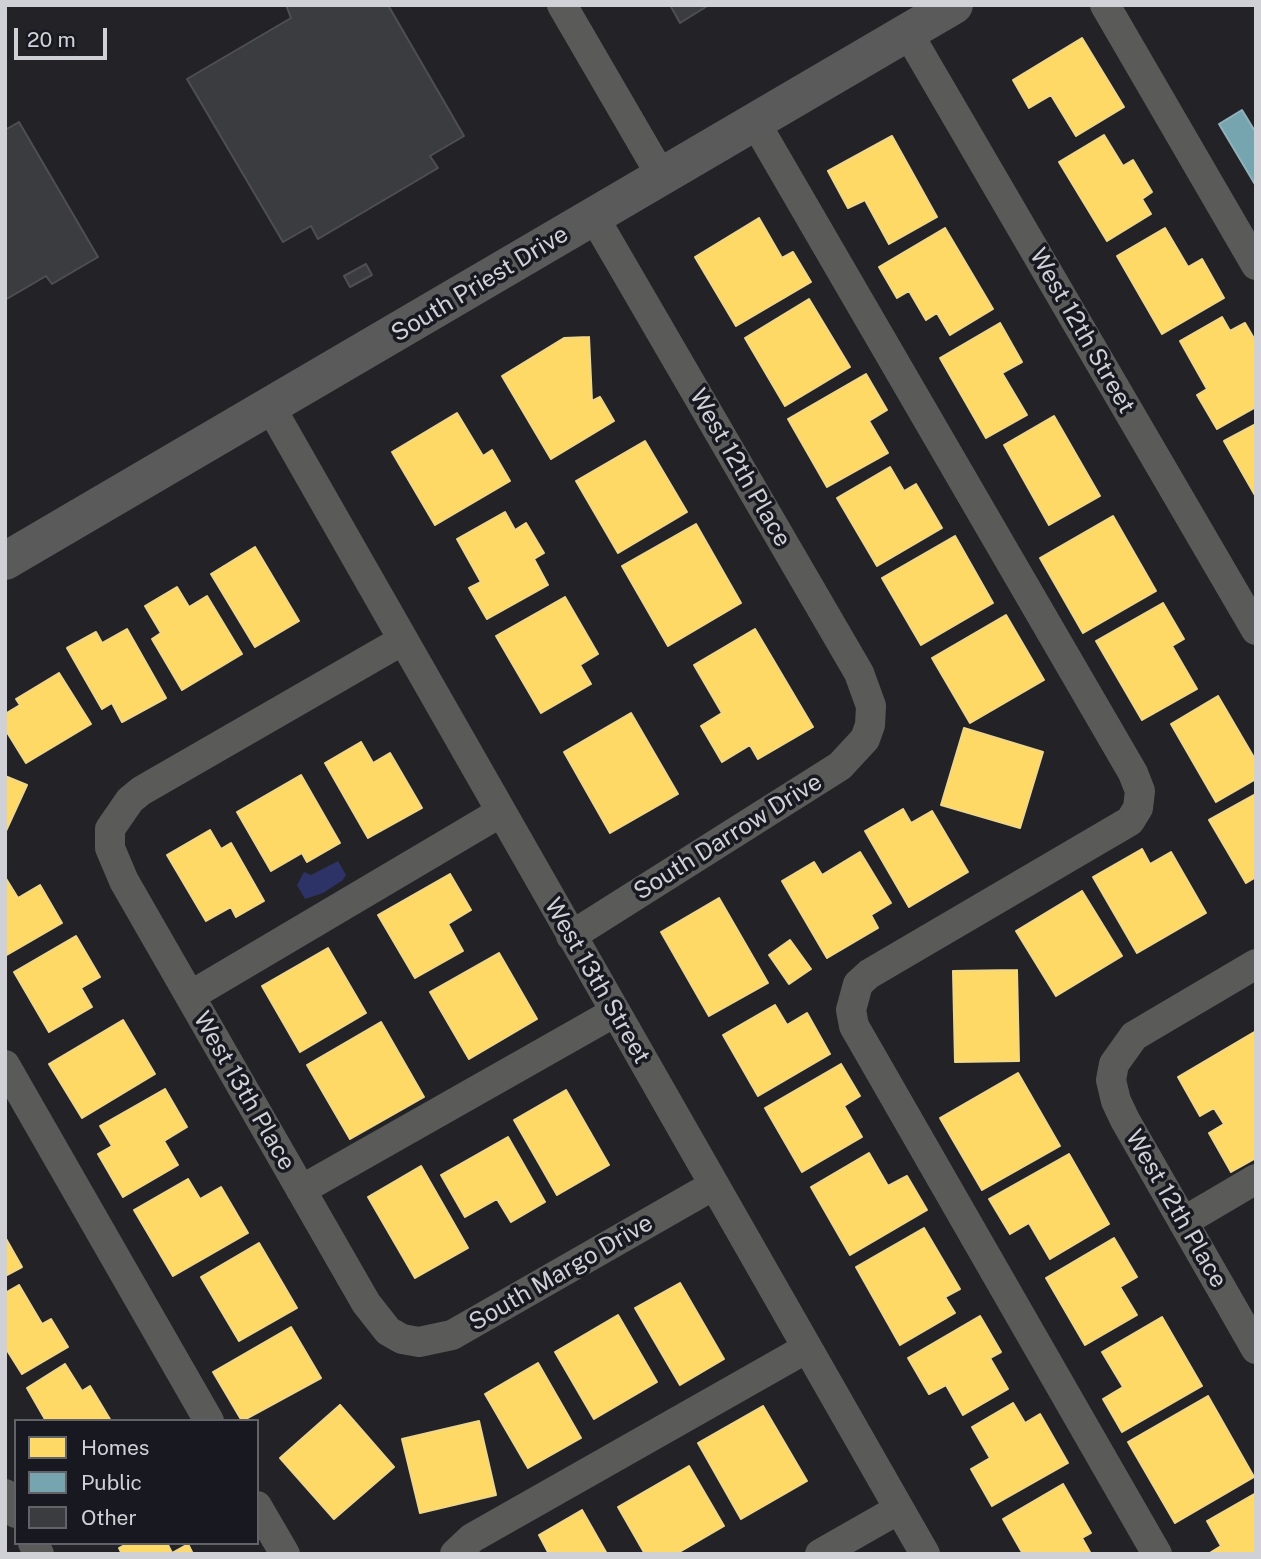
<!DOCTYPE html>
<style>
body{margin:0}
#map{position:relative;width:1261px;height:1559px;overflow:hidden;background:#232327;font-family:"Public Sans",sans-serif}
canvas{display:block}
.frame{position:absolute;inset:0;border:7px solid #d0d1d6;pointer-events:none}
.legend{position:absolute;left:14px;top:1419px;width:245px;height:126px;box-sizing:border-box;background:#181920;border:2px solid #626369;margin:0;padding:9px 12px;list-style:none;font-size:21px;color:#d0d1d6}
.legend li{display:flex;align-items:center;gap:14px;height:35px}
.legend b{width:35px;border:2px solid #626369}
.scale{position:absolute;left:14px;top:28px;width:93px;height:32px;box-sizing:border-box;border:4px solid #d0d1d6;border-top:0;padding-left:9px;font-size:21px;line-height:24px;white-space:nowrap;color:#d0d1d6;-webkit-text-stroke:5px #181920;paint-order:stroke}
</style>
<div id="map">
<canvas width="1261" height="1559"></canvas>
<div class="frame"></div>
<ul class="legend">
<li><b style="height:19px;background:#ffd966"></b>Homes</li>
<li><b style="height:19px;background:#76a5af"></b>Public</li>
<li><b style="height:19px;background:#3b3c3f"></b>Other</li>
</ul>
<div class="scale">20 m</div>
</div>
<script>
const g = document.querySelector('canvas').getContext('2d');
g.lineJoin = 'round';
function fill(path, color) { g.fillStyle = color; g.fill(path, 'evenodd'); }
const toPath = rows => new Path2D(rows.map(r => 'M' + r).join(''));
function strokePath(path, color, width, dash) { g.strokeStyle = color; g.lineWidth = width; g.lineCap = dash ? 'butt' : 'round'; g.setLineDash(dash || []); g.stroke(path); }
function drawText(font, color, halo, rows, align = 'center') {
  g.font = font + ' "Public Sans",sans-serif'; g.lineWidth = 7; g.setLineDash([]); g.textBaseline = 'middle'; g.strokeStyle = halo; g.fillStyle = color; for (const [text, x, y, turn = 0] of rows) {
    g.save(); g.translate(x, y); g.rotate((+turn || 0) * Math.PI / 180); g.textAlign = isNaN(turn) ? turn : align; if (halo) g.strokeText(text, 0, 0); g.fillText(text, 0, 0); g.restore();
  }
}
fill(toPath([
 [338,861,346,875,343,880,323,893,305,899,297,885,304,872,311,875]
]), '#2d3267');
const homes = toPath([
 [1082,38,1124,107,1076,136,1051,95,1029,108,1013,80,1082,38],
 [1104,135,1123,166,1133,160,1152,192,1142,199,1151,214,1107,241,1059,162,1104,135],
 [892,136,937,217,889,244,865,200,848,208,828,171,892,136],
 [759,218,782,258,793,252,811,282,736,326,695,257,759,218],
 [945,228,993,309,950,335,937,313,926,320,909,291,897,298,879,267,945,228],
 [1165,228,1188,267,1202,259,1224,298,1162,334,1117,256,1165,228],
 [809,299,850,367,785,406,745,338,809,299],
 [1222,317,1230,331,1245,323,1256,342,1256,407,1217,429,1197,395,1207,389,1180,341,1222,317],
 [1000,323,1022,362,1002,373,1027,415,986,438,940,358,1000,323],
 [589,337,592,401,600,397,614,421,551,459,502,376,564,338,589,337],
 [866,374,887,410,869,421,888,453,827,487,788,419,866,374],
 [457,413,483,456,492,450,510,481,435,525,392,452,457,413],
 [1054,416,1100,496,1049,525,1004,445,1054,416],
 [1256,424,1256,497,1224,441,1256,424],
 [645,441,687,512,618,553,576,481,645,441],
 [890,467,904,491,916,484,942,528,877,566,837,498,890,467],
 [505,512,515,530,526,523,544,553,534,559,548,585,487,619,469,588,481,582,457,539,505,512],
 [1113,516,1156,591,1083,633,1040,558,1113,516],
 [696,524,741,603,668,646,622,566,696,524],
 [955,536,993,603,921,645,882,578,955,536],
 [255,547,299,621,255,647,211,574,255,547],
 [177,587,189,607,207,596,242,654,182,690,152,639,161,633,145,606,177,587],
 [565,597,598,654,580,665,591,684,541,713,496,636,565,597],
 [1163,603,1184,639,1172,646,1197,689,1142,720,1096,641,1163,603],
 [1006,615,1044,680,970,723,932,658,1006,615],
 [127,629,166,698,122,722,112,703,102,709,67,648,96,632,102,643,127,629],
 [755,629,813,727,758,759,750,745,722,762,701,726,722,713,694,665,755,629],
 [59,673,91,724,26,763,5,729,5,714,20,705,16,699,59,673],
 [1218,696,1256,761,1256,779,1216,802,1171,724,1218,696],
 [631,713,678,794,610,833,564,752,631,713],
 [964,728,1043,752,1020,828,941,805,964,728],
 [361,742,373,763,390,753,422,808,368,838,325,763,361,742],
 [301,775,340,843,307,862,302,853,271,871,237,812,301,775],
 [5,776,27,785,5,833,5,776],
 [1256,794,1256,877,1246,883,1209,820,1256,794],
 [903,809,911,823,932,811,968,872,909,907,865,831,903,809],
 [210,830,221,849,231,843,264,901,236,917,231,907,206,921,167,855,210,830],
 [1142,849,1150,864,1171,852,1206,913,1137,953,1093,877,1142,849],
 [860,852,891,903,871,915,878,928,827,958,782,881,814,862,822,875,860,852],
 [450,874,471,910,448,924,463,951,415,978,378,915,450,874],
 [5,877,18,898,40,885,62,923,5,956,5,877],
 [1082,891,1122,956,1056,996,1016,931,1082,891],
 [719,898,768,983,709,1016,661,932,719,898],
 [76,936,100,977,81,988,92,1007,49,1032,14,972,76,936],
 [790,940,811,969,789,984,769,955,790,940],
 [328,948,366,1013,300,1052,262,986,328,948],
 [499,953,537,1019,469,1059,430,992,499,953],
 [1017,970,1019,1061,955,1062,953,971,1017,970],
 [775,1005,787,1025,807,1013,830,1054,758,1096,723,1035,775,1005],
 [123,1020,155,1074,82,1118,49,1064,123,1020],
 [381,1022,424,1097,350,1139,307,1065,381,1022],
 [1256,1031,1256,1158,1231,1172,1209,1133,1224,1124,1214,1108,1200,1116,1178,1077,1256,1031],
 [841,1064,860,1096,844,1106,862,1137,802,1172,765,1108,841,1064],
 [1018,1073,1060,1146,982,1190,940,1118,1018,1073],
 [165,1089,187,1127,164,1141,178,1165,123,1197,98,1154,112,1146,100,1126,165,1089],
 [566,1090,609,1165,557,1195,514,1120,566,1090],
 [508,1137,545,1202,511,1222,497,1199,465,1217,441,1175,508,1137],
 [869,1153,888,1186,907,1176,927,1210,850,1255,811,1187,869,1153],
 [1069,1154,1109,1224,1050,1259,1029,1223,1010,1234,989,1199,1069,1154],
 [421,1166,468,1248,415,1278,368,1197,421,1166],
 [188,1179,200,1199,221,1187,248,1233,173,1276,134,1210,188,1179],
 [924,1228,960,1289,945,1297,955,1313,900,1345,856,1267,924,1228],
 [5,1237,22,1267,5,1276,5,1237],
 [1114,1238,1137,1277,1120,1287,1137,1315,1085,1345,1046,1278,1114,1238],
 [259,1243,297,1308,239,1341,201,1277,259,1243],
 [680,1283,724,1359,680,1385,635,1308,680,1283],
 [19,1285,42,1324,51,1319,68,1347,22,1374,5,1347,5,1293,19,1285],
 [618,1315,657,1382,594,1419,555,1352,618,1315],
 [980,1316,1001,1352,990,1358,1008,1389,963,1415,946,1385,929,1394,908,1358,980,1316],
 [1162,1317,1202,1386,1122,1432,1103,1399,1123,1387,1102,1352,1162,1317],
 [291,1327,321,1378,242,1421,213,1372,291,1327],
 [538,1363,581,1438,528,1468,485,1394,538,1363],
 [65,1364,82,1391,90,1386,111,1421,46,1421,27,1388,65,1364],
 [1208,1396,1254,1477,1175,1523,1128,1442,1208,1396],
 [1013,1403,1025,1423,1040,1414,1068,1463,992,1506,971,1469,990,1458,972,1427,1013,1403],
 [340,1405,394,1467,334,1519,280,1458,340,1405],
 [763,1406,807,1481,741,1519,698,1443,763,1406],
 [479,1421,496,1495,420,1513,402,1439,479,1421],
 [689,1466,724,1526,676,1554,645,1554,618,1507,689,1466],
 [1063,1484,1091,1533,1082,1538,1091,1554,1023,1554,1003,1519,1063,1484],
 [1256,1493,1256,1554,1208,1554,1221,1546,1207,1521,1256,1493],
 [582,1510,607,1554,549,1554,539,1535,582,1510],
 [128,1543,167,1543,172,1553,188,1544,193,1554,122,1554,119,1548,128,1543]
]);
fill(homes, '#ffd966');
strokePath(homes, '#f1d788', 2);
const public = toPath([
 [1242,110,1256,133,1256,186,1219,124,1242,110]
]);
fill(public, '#76a5af');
strokePath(public, '#91b2bb', 2);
const building = toPath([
 [286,5,388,5,464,136,430,156,438,168,318,239,311,226,283,242,187,79,291,18,286,5],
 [670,5,709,5,680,23,670,5],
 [19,122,98,257,52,284,46,276,5,300,5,130,19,122],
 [366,264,372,275,350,287,344,276,366,264]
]);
fill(building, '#3b3c3f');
strokePath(building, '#4e4e53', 2);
strokePath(toPath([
 [562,5,662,177],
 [1105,5,1256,265],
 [908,33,1256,630],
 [755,122,1133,773,1140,791,1138,808,1130,821,869,974,858,984,851,1010,854,1026,1157,1554],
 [271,408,925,1554],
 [403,640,141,791,130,800,110,829,110,848,124,881,366,1303,388,1331,402,1339,419,1342,452,1335,714,1185],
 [571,936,840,766,865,739,870,725,871,706,859,673,594,217],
 [1256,964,1134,1036,1114,1064,1111,1080,1116,1101,1125,1120,1256,1349],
 [190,996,501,812],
 [5,1065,209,1421],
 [301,1190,615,1012],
 [1183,1222,1256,1179],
 [5,1494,16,1513],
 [257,1506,285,1554],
 [33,1543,39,1554],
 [455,1554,472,1538,807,1348],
 [820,1554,899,1509]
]), '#5a5a59', 30);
strokePath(toPath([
 [5,561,954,5]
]), '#5a5a5b', 38);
drawText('24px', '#d0d1d6', '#181920', [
 ["South Priest Drive",480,284,-31],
 ["West 12th Street",1082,331,60],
 ["West 12th Place",740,468,60],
 ["South Darrow Drive",728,837,-32],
 ["West 13th Street",597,981,60],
 ["West 13th Place",244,1091,60],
 ["West 12th Place",1176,1209,60],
 ["South Margo Drive",561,1273,-30]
]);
</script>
